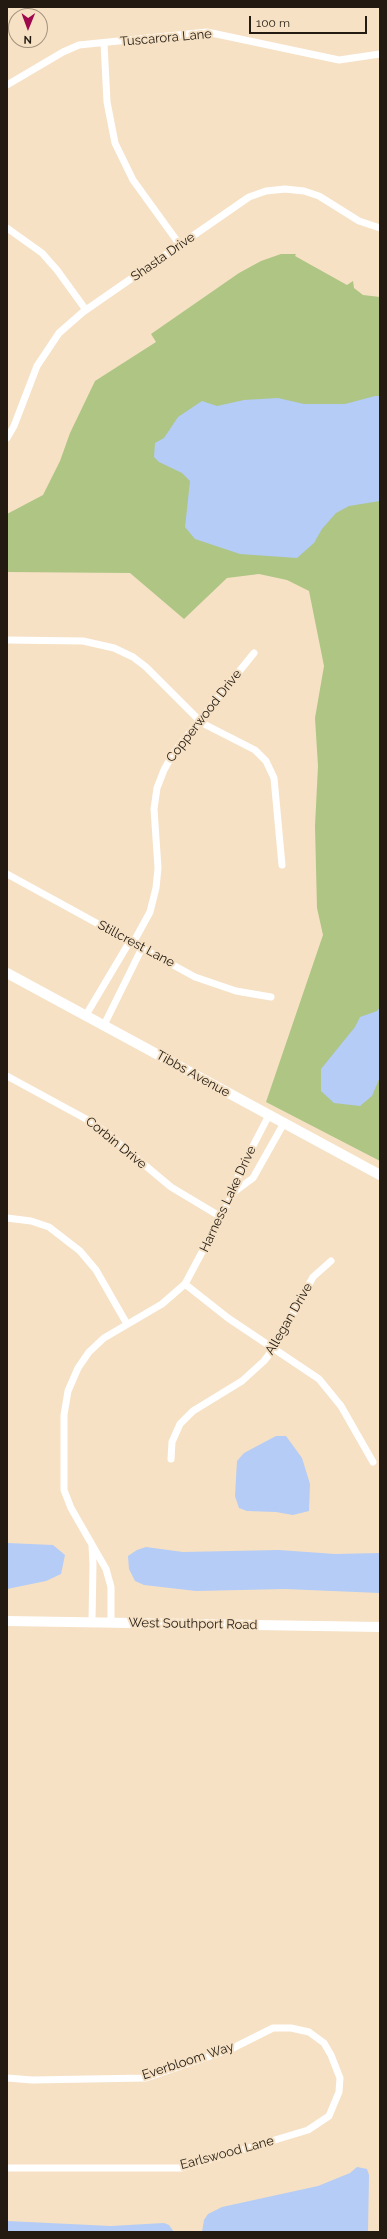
<!DOCTYPE html>
<style>
body{margin:0}
#map{position:relative;width:387px;height:2239px;overflow:hidden;background:#f6e1c5;font-family:Raleway,sans-serif}
canvas{display:block}
.frame{position:absolute;inset:0;border:8px solid #231b11;pointer-events:none}
.north{position:absolute;left:8px;top:8px;width:40px;height:40px;box-sizing:border-box;background:#f6e1c5;border:1px solid #a2927d;border-radius:50%;rotate:181deg;font-size:11px;font-weight:700;line-height:16px;text-align:center;color:#231b11}
.north::after{content:'';display:block;margin:auto;width:14px;height:18px;background:#a0084e;clip-path:polygon(50% 0,100% 100%,50% 72%,0 100%)}
.scale{position:absolute;left:249px;top:16px;width:118px;height:18px;box-sizing:border-box;border:2px solid #231b11;border-top:0;padding-left:5px;font-size:12px;line-height:14px;white-space:nowrap;color:#231b11;-webkit-text-stroke:3px #f6e1c5;paint-order:stroke}
</style>
<div id="map">
<canvas width="387" height="2239"></canvas>
<div class="frame"></div>
<div class="north">N</div>
<div class="scale">100 m</div>
</div>
<script>
const g = document.querySelector('canvas').getContext('2d');
g.lineJoin = 'round';
function fill(path, color) { g.fillStyle = color; g.fill(path, 'evenodd'); }
const toPath = rows => new Path2D(rows.map(r => 'M' + r).join(''));
function strokePath(path, color, width, dash) { g.strokeStyle = color; g.lineWidth = width; g.lineCap = dash ? 'butt' : 'round'; g.setLineDash(dash || []); g.stroke(path); }
function drawText(font, color, halo, rows, align = 'center') {
  g.font = font + ' Raleway,sans-serif'; g.lineWidth = 4; g.setLineDash([]); g.textBaseline = 'middle'; g.strokeStyle = halo; g.fillStyle = color; for (const [text, x, y, turn = 0] of rows) {
    g.save(); g.translate(x, y); g.rotate((+turn || 0) * Math.PI / 180); g.textAlign = isNaN(turn) ? turn : align; if (halo) g.strokeText(text, 0, 0); g.fillText(text, 0, 0); g.restore();
  }
}
fill(toPath([
 [281,254,296,254,295,256,347,285,353,281,354,288,363,295,380,297,380,1161,266,1102,323,935,317,908,315,826,318,766,315,718,324,666,309,591,287,580,259,574,227,578,184,619,130,573,7,572,7,514,43,495,60,461,70,433,95,381,156,342,151,334,239,273,261,261]
]), '#aec584');
fill(toPath([
 [375,396,380,396,380,501,349,506,336,513,322,529,314,543,297,558,240,554,195,539,185,527,190,481,182,473,159,462,154,457,155,443,164,438,178,417,202,401,217,406,244,400,278,398,304,404,345,404],
 [380,1007,380,1077,372,1096,360,1106,334,1103,321,1091,321,1069,355,1027,360,1017,377,1011],
 [276,1436,286,1436,302,1458,310,1484,309,1511,293,1515,276,1512,247,1511,239,1508,235,1496,237,1461,244,1453],
 [7,1543,53,1545,65,1555,61,1574,46,1581,7,1589],
 [146,1547,183,1552,279,1550,335,1554,380,1553,380,1593,285,1589,196,1591,144,1585,135,1581,129,1569,128,1556,137,1550],
 [357,2167,367,2169,369,2175,368,2232,202,2232,204,2220,208,2214,222,2207,318,2186,350,2173],
 [7,2221,111,2226,164,2223,169,2225,174,2232,7,2232]
]), '#b4ccf6');
strokePath(toPath([
 [104,43,107,102,115,143,133,180,180,245],
 [7,85,63,52,79,45,207,32,339,60,380,54],
 [7,228,42,253,57,270,86,310],
 [7,438,14,426,37,366,59,333,83,312,249,197,266,191,285,189,304,191,319,196,359,221,380,228],
 [7,640,83,641,114,648,133,657,146,667,202,723,255,750,266,761,274,778,282,865],
 [7,874,195,977,236,991,271,997],
 [133,943,150,912,156,888,158,868,154,809,157,788,164,770,174,752,254,653],
 [86,1015,130,941],
 [104,1025,142,948],
 [7,1076,86,1119,104,1131,171,1187,221,1217],
 [234,1192,253,1178,284,1123],
 [7,1218,31,1221,49,1227,80,1251,96,1270,127,1324],
 [185,1284,228,1318,319,1379,341,1406,373,1462],
 [171,1459,172,1442,180,1424,193,1411,242,1381,264,1361,274,1348,313,1277,331,1261],
 [92,1545,93,1564,92,1621],
 [111,1622,111,1587,106,1569,71,1508,64,1490,64,1415,68,1391,78,1368,89,1352,104,1338,162,1304,185,1284,234,1192,239,1173,269,1115],
 [7,2078,32,2080,146,2078,231,2049,273,2028,291,2028,309,2032,324,2043,331,2055,340,2078,339,2092,329,2116,308,2130,182,2168,7,2168]
]), '#fff', 7);
strokePath(toPath([
 [7,973,380,1175],
 [7,1621,380,1627]
]), '#fff', 10);
drawText('13px', '#231b11', '#f6e1c5', [
 ["Tuscarora Lane",166,38,-5],
 ["Shasta Drive",163,257,-35],
 ["Copperwood Drive",204,716,-52],
 ["Stillcrest Lane",136,944,28],
 ["Tibbs Avenue",193,1074,29],
 ["Corbin Drive",116,1143,39],
 ["Harness Lake Drive",228,1199,-65],
 ["Allegan Drive",289,1319,-60],
 ["West Southport Road",193,1624,1],
 ["Everbloom Way",188,2061,-18],
 ["Earlswood Lane",227,2153,-15]
]);
</script>
